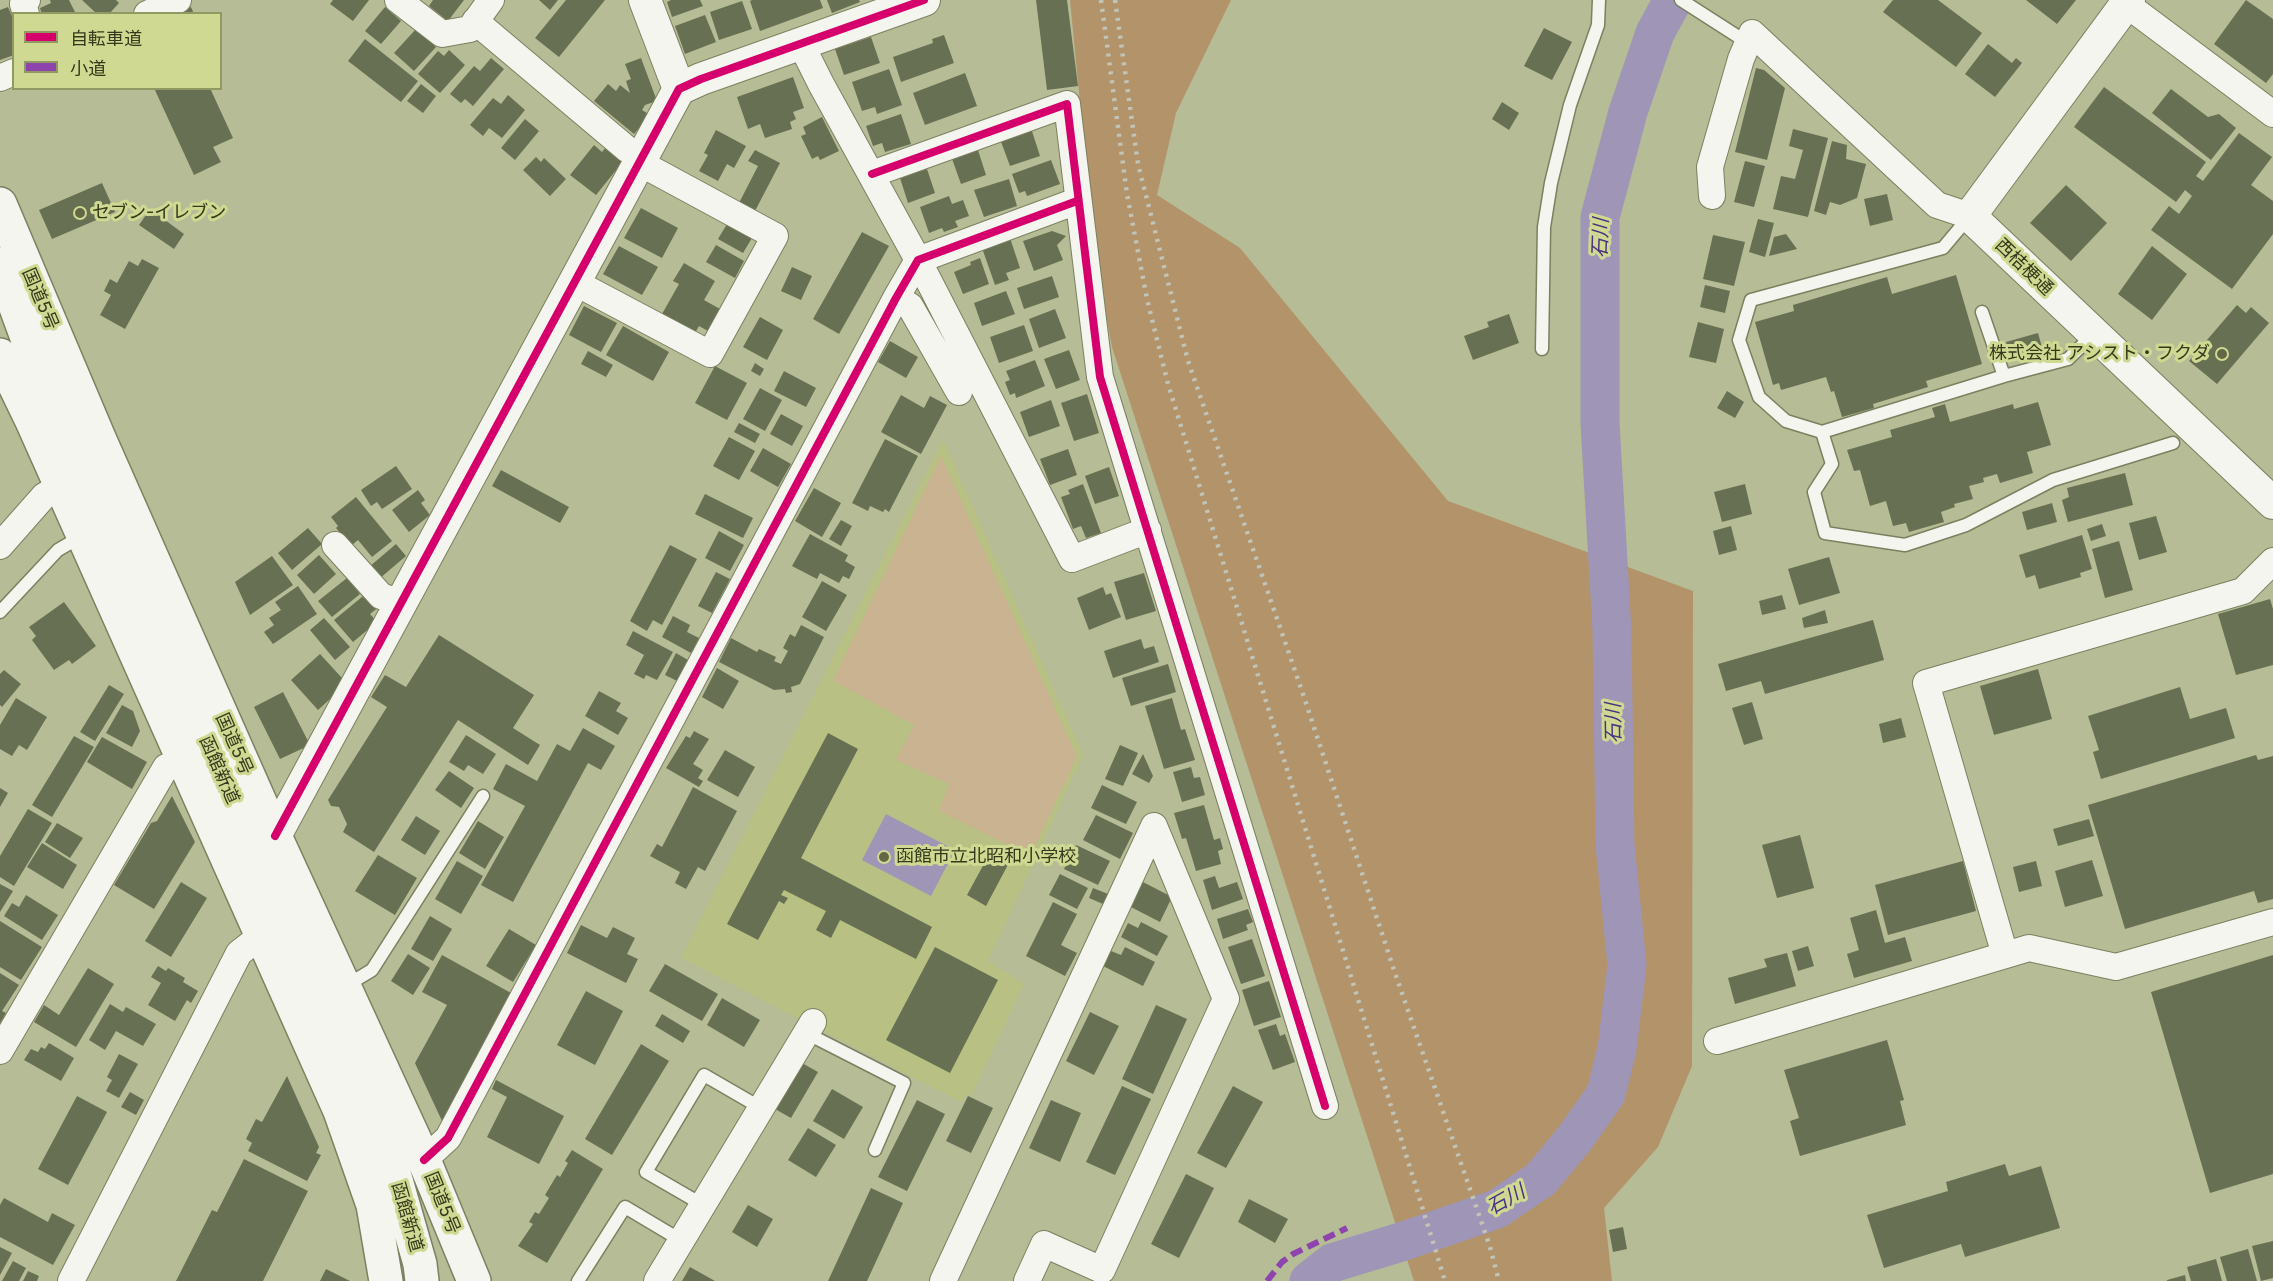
<!DOCTYPE html>
<meta charset="utf-8">
<style>
body{margin:0}
#map{position:relative;width:2273px;height:1281px;overflow:hidden;background:#b6bc95;font-family:Inter,"Noto Sans JP",sans-serif}
canvas{display:block}
.legend{position:absolute;left:12px;top:12px;width:210px;height:78px;box-sizing:border-box;background:#cfd992;border:2px solid #919963;margin:0;padding:8px 10px;list-style:none;font-size:18px;color:#35391c}
.legend li{display:flex;align-items:center;gap:12px;height:30px}
.legend b{width:30px;border:2px solid #919963}
</style>
<div id="map">
<canvas width="2273" height="1281"></canvas>
<ul class="legend">
<li><b style="height:8px;background:#d6006c"></b>自転車道</li>
<li><b style="height:8px;background:#8e44ad"></b>小道</li>
</ul>
</div>
<script>
const g = document.querySelector('canvas').getContext('2d');
g.lineJoin = 'round';
function fill(path, color) { g.fillStyle = color; g.fill(path, 'evenodd'); }
const toPath = rows => new Path2D(rows.map(r => 'M' + r).join(''));
function strokePath(path, color, width, dash) { g.strokeStyle = color; g.lineWidth = width; g.lineCap = dash ? 'butt' : 'round'; g.setLineDash(dash || []); g.stroke(path); }
function drawText(font, color, halo, rows, align = 'center') {
  g.font = font + ' Inter,"Noto Sans JP",sans-serif'; g.lineWidth = 6; g.setLineDash([]); g.textBaseline = 'middle'; g.strokeStyle = halo; g.fillStyle = color; for (const [text, x, y, turn = 0] of rows) {
    g.save(); g.translate(x, y); g.rotate((+turn || 0) * Math.PI / 180); g.textAlign = isNaN(turn) ? turn : align; if (halo) g.strokeText(text, 0, 0); g.fillText(text, 0, 0); g.restore();
  }
}
fill(toPath([
 [943,440,1083,755,988,961,1024,984,971,1096,966,1094,962,1102,681,958]
]), '#b8c083');
fill(toPath([
 [941,456,1077,757,1030,856,939,811,949,784,896,760,914,725,833,681]
]), '#c9b391');
fill(toPath([
 [1070,0,1231,0,1176,113,1157,195,1240,248,1448,501,1693,591,1692,1066,1658,1147,1604,1208,1612,1281,1414,1281,1112,347,1095,256]
]), '#b3936a');
fill(toPath([
 [886,814,955,850,931,896,862,860]
]), '#9e95b7');
strokePath(toPath([
 [1309,1281,1332,1263,1401,1242,1497,1209,1541,1179,1575,1138,1606,1094,1617,1049,1627,965,1615,845,1612,631,1600,423,1600,217,1628,112,1655,33,1673,0]
]), '#9e95b7', 39);
fill(toPath([
 [50,0,69,0,76,14,42,14,40,8,51,3],
 [82,0,116,0,119,3,109,14,97,14],
 [333,0,369,0,353,21,330,4],
 [433,0,464,0,448,21,429,6],
 [539,0,558,0,550,10],
 [566,0,605,0,559,57,535,38],
 [671,0,700,0,703,6,672,17,667,2],
 [752,0,820,0,823,8,760,31,750,1],
 [827,0,859,0,860,2,832,13],
 [1036,0,1067,0,1078,86,1047,90],
 [1893,0,1938,0,1982,33,1956,67,1883,12],
 [2026,0,2076,0,2057,24],
 [2246,0,2273,19,2273,74,2266,83,2214,44],
 [742,1,752,29,719,40,710,12],
 [8,7,14,21,14,55,0,60,0,10],
 [191,7,194,14,177,14],
 [385,7,401,21,381,44,365,31],
 [705,15,716,42,685,54,675,26],
 [1544,28,1572,42,1552,80,1524,66],
 [416,29,436,47,414,71,394,53],
 [944,35,954,63,901,82,893,57,933,43,932,39],
 [871,37,880,63,844,75,835,49],
 [365,39,418,81,401,102,348,61],
 [1988,44,2012,63,2016,58,2022,63,1995,97,1965,74],
 [449,50,465,65,440,93,418,74,438,51,444,56],
 [491,58,504,69,473,106,465,99,461,103,450,94,474,66,480,71],
 [641,58,657,101,645,105,642,110,650,115,634,134,594,101,608,84,616,91,620,85,630,93,626,81,631,79,625,64],
 [1756,68,1764,70,1785,88,1767,160,1735,152],
 [889,69,902,105,877,114,875,107,862,111,852,82],
 [965,73,977,106,925,125,913,93],
 [793,77,804,108,793,112,796,119,790,122,792,129,765,138,760,124,748,129,737,97],
 [421,84,436,96,423,113,407,101],
 [2104,87,2206,162,2196,176,2203,181,2239,133,2272,157,2251,185,2273,201,2273,234,2232,289,2151,230,2169,206,2179,214,2192,196,2185,190,2176,202,2074,127],
 [154,88,210,88,233,138,213,147,221,162,194,175],
 [2171,89,2208,117,2219,114,2236,128,2211,160,2152,113],
 [508,95,525,110,502,138,489,128,483,136,470,125,493,98,501,104],
 [1502,102,1519,113,1509,130,1492,119],
 [901,114,911,144,885,152,882,143,873,146,866,126],
 [822,117,839,151,820,160,818,156,812,159,801,136,806,134,803,127],
 [525,119,539,131,515,160,501,148],
 [1031,128,1040,156,1010,166,1000,139],
 [1793,129,1828,138,1808,217,1773,209,1781,176,1795,179,1803,150,1789,146],
 [716,130,746,146,734,168,727,164,718,181,699,171,708,155,704,153],
 [1832,141,1847,145,1846,159,1866,164,1857,198,1840,205,1830,202,1826,215,1814,211],
 [594,145,602,152,608,145,625,159,596,195,570,175],
 [977,147,986,175,961,184,951,156],
 [755,150,780,163,755,211,739,203,758,166,748,161],
 [536,157,541,162,544,158,566,179,550,196,523,170],
 [1051,160,1060,184,1027,196,1025,191,1019,193,1012,174],
 [1745,161,1765,166,1754,207,1734,202],
 [927,169,935,193,908,203,900,178],
 [1009,179,1017,206,984,217,974,190],
 [102,183,115,212,52,239,39,210],
 [2066,185,2107,223,2071,261,2030,223],
 [1887,194,1893,220,1870,226,1864,199],
 [949,196,952,204,963,200,969,216,955,221,958,227,944,232,942,228,929,233,920,207],
 [641,208,678,228,662,258,624,238],
 [150,209,184,234,174,249,139,225],
 [730,219,755,233,743,253,718,239],
 [1758,219,1774,223,1765,257,1749,252],
 [1052,231,1066,236,1057,245,1063,260,1034,271,1023,241],
 [862,232,889,246,839,334,813,319],
 [1786,234,1797,249,1769,256,1774,237],
 [1009,235,1020,268,1006,273,1009,280,995,285,981,245],
 [1713,235,1745,242,1734,286,1703,279],
 [716,245,744,261,735,278,706,262],
 [619,246,658,267,642,295,603,274],
 [2152,246,2187,274,2152,320,2118,294],
 [980,258,989,284,963,294,954,272,971,265,970,262],
 [142,259,159,268,125,329,100,315,111,295,104,291,110,279,117,283,129,261,138,266],
 [684,263,715,281,704,300,720,309,708,331,699,326,695,333,662,314,679,284,673,281],
 [792,267,812,276,801,300,781,291],
 [1956,275,1982,364,1926,381,1928,387,1873,404,1874,408,1842,417,1834,391,1831,392,1826,377,1781,390,1779,383,1773,385,1755,322,1794,311,1793,305,1887,277,1892,294],
 [1052,276,1059,297,1024,309,1017,288],
 [1705,285,1730,291,1725,313,1700,307],
 [1006,291,1015,314,982,326,974,303],
 [2237,305,2246,313,2251,307,2269,323,2217,384,2189,361],
 [584,306,617,323,601,352,569,335],
 [1055,309,1066,338,1039,348,1029,319],
 [1509,314,1519,343,1473,360,1464,336,1489,327,1487,322],
 [760,317,783,330,767,360,743,347],
 [1698,322,1724,329,1716,363,1689,357],
 [1024,325,1033,351,999,363,990,337],
 [623,326,669,352,653,381,606,355],
 [2038,333,2043,351,2011,360,2006,342],
 [890,341,918,357,906,378,878,362],
 [1069,350,1080,380,1056,389,1044,359],
 [588,351,613,365,606,377,581,364],
 [1035,360,1045,386,1016,398,1015,393,1010,395,1005,382,1010,380,1006,371],
 [755,363,764,369,760,376,751,371],
 [715,366,747,383,727,420,695,403],
 [784,371,816,388,806,407,774,391],
 [760,388,782,400,765,431,743,419],
 [1727,391,1744,402,1735,418,1717,408],
 [1087,394,1099,433,1074,441,1061,403],
 [901,395,924,408,930,396,947,405,921,454,881,432],
 [1051,400,1060,426,1029,437,1020,412],
 [2038,402,2051,445,2027,452,2033,473,2000,483,1997,474,1983,478,1984,482,1969,486,1973,499,1954,504,1955,507,1941,512,1944,522,1909,532,1906,523,1893,526,1886,501,1870,506,1860,470,1854,471,1847,450,1892,437,1890,430,1935,417,1932,408,1945,404,1950,422,2013,404,2014,409],
 [781,414,803,426,792,446,770,434],
 [739,423,760,434,755,443,734,432],
 [729,437,755,451,739,480,713,466],
 [885,439,918,456,889,512,885,509,883,512,870,506,868,511,852,503],
 [763,448,791,464,778,487,750,471],
 [1068,449,1077,475,1050,485,1040,459],
 [396,466,412,489,382,509,377,502,371,506,361,490],
 [1109,467,1119,496,1095,504,1085,476],
 [501,470,569,507,560,523,492,486],
 [2125,473,2133,505,2068,522,2062,500,2069,497,2067,488],
 [1083,484,1101,533,1086,538,1081,526,1073,529,1061,497,1070,494,1068,490],
 [1745,484,1752,514,1722,522,1714,492],
 [814,488,841,503,822,537,795,521],
 [418,490,425,500,421,503,430,515,409,532,392,510],
 [705,494,753,518,743,538,695,514],
 [356,497,392,541,372,557,358,540,351,546,336,528,338,526,331,517],
 [2052,503,2057,522,2027,530,2022,512],
 [2156,516,2167,552,2139,560,2129,523],
 [841,520,852,526,841,546,829,539],
 [2102,524,2106,536,2091,541,2087,529],
 [1731,526,1737,550,1719,555,1713,531],
 [308,528,322,544,292,570,278,553],
 [719,531,744,545,730,571,705,558],
 [810,534,848,555,845,561,855,567,849,579,843,576,839,583,820,573,817,579,792,566],
 [2082,535,2092,569,2080,573,2081,577,2039,589,2035,575,2026,578,2019,555],
 [2119,541,2133,590,2105,598,2092,549],
 [396,544,406,556,379,579,369,567],
 [670,545,697,559,662,625,653,620,647,631,630,621],
 [319,555,336,574,314,594,297,575],
 [272,556,293,585,250,615,235,582],
 [1829,557,1840,593,1799,605,1788,569],
 [716,572,730,579,712,613,698,606],
 [1144,573,1156,611,1126,620,1114,582],
 [347,578,360,594,332,617,318,601],
 [822,581,847,595,826,631,802,617],
 [298,586,317,614,273,644,264,632,274,625,269,618,281,610,275,602],
 [1103,587,1106,595,1111,593,1121,617,1089,630,1077,598],
 [368,592,380,606,370,614,377,622,353,642,334,620],
 [1782,595,1786,609,1762,615,1759,601],
 [2270,599,2273,609,2273,665,2236,675,2218,614],
 [64,602,96,646,72,664,69,660,54,670,32,640,36,636,29,627],
 [1825,610,1828,623,1804,628,1802,618],
 [673,616,690,625,687,632,699,638,691,653,662,637],
 [324,618,350,647,335,660,310,630],
 [1873,620,1884,660,1765,694,1761,681,1726,691,1718,664],
 [801,625,824,637,800,684,791,687,792,692,786,693,785,689,774,690,719,662,731,638,757,652,759,649,776,657,774,661,781,664,788,651,783,648,790,634,795,637],
 [633,631,673,652,657,680,646,675,644,679,634,674,644,655,626,645],
 [439,635,534,695,513,728,540,745,528,765,458,720,374,852,343,832,347,824,339,807,331,806,328,800,387,707,371,697,385,675,406,687],
 [1141,639,1144,649,1154,646,1159,662,1113,678,1104,651],
 [676,653,688,660,677,681,665,675],
 [320,654,342,678,340,690,318,710,291,680],
 [1168,664,1176,692,1131,706,1122,678],
 [717,668,739,681,723,709,702,697],
 [2038,669,2052,719,1994,735,1980,686],
 [4,670,21,684,2,707,0,705,0,674],
 [109,685,124,694,95,741,80,732],
 [2180,687,2190,719,2226,708,2235,738,2101,779,2093,752,2099,750,2088,716],
 [599,691,621,703,616,711,628,718,618,735,585,716],
 [283,692,310,745,280,759,254,707],
 [16,698,47,717,27,750,19,745,12,756,0,749,0,725],
 [1172,698,1181,730,1185,729,1195,760,1164,769,1145,706],
 [1752,702,1763,739,1744,745,1732,708],
 [122,705,133,711,140,731,132,747,106,733],
 [1901,718,1906,737,1883,743,1879,724],
 [583,728,615,746,601,770,588,763,513,902,481,885,525,806,493,789,506,764,537,781,557,744,570,751],
 [694,731,709,739,693,764,703,770,698,778,703,781,699,787,666,768,686,736,690,738],
 [828,733,858,749,801,858,932,927,916,959,840,920,831,938,816,930,826,911,784,890,781,895,788,898,784,904,779,901,758,940,727,924],
 [466,735,496,754,483,774,468,765,464,771,449,762],
 [74,736,94,747,52,817,32,805],
 [102,737,147,762,132,789,87,762],
 [1120,745,1138,753,1123,786,1105,779],
 [725,750,755,767,738,797,707,780],
 [1143,754,1153,776,1149,783,1132,774],
 [2256,755,2258,760,2273,756,2273,899,2258,903,2254,891,2125,929,2088,805],
 [1191,767,1194,778,1200,777,1205,795,1182,802,1173,772],
 [449,771,474,788,461,808,435,790],
 [1102,785,1137,802,1126,824,1091,808],
 [693,787,737,811,705,871,698,867,686,889,675,883,680,872,650,856,657,844,662,847],
 [0,788,8,793,0,807],
 [172,796,195,842,154,909,114,885,151,823,157,821],
 [1204,805,1214,840,1220,838,1223,849,1218,851,1221,864,1196,871,1186,838,1182,839,1174,813],
 [28,809,52,823,14,886,0,877,0,856],
 [1096,815,1133,833,1120,859,1083,840],
 [416,816,440,831,425,855,401,840],
 [2089,819,2094,836,2058,846,2053,829],
 [478,821,504,837,485,869,459,853],
 [57,823,83,838,70,858,45,842],
 [1800,835,1814,888,1777,898,1762,845],
 [42,843,77,865,63,889,27,867],
 [1076,845,1110,861,1098,885,1064,869],
 [991,851,1010,861,986,906,967,895],
 [378,855,417,878,395,915,355,891],
 [2092,860,2103,896,2065,907,2055,871],
 [457,861,483,876,461,914,435,899],
 [1963,861,1976,911,1888,935,1875,885],
 [2036,861,2042,886,2019,892,2013,867],
 [1060,874,1088,888,1077,909,1049,895],
 [1215,876,1219,888,1237,882,1243,899,1212,910,1203,880],
 [1141,881,1172,897,1160,922,1129,906],
 [181,882,207,898,171,957,145,941],
 [0,884,13,891,0,912],
 [1093,888,1108,894,1103,904,1089,898],
 [26,895,58,915,42,940,4,916,12,903,19,907],
 [1053,902,1077,914,1061,945,1077,953,1065,976,1026,956],
 [1248,909,1253,922,1246,925,1248,930,1223,939,1217,919],
 [1876,910,1885,943,1905,937,1912,961,1854,978,1847,954,1859,950,1850,918],
 [430,916,452,929,433,961,411,949],
 [0,921,42,947,21,980,0,967],
 [1141,922,1168,936,1157,956,1121,937,1128,923,1138,928],
 [581,925,607,938,613,927,635,938,627,954,638,959,626,983,567,953],
 [509,929,536,945,513,982,486,966],
 [1252,939,1265,976,1241,984,1228,947],
 [1808,946,1814,966,1798,971,1792,951],
 [935,947,998,980,950,1073,886,1040],
 [1125,947,1155,962,1143,986,1103,966,1111,951,1121,955],
 [1787,953,1796,986,1735,1004,1728,978,1767,967,1764,959],
 [408,954,430,968,413,995,391,981],
 [442,955,511,993,442,1121,415,1063,447,1005,422,992],
 [2273,955,2273,1174,2210,1193,2151,992],
 [665,964,718,994,702,1021,649,991],
 [158,966,166,971,168,968,185,978,183,982,198,991,191,1003,187,1000,175,1021,148,1005,161,983,151,977],
 [88,968,114,984,76,1047,34,1022,44,1005,59,1015],
 [0,973,19,985,2,1011,6,1013,0,1023],
 [1269,981,1281,1017,1254,1026,1242,990],
 [586,991,623,1011,595,1065,557,1045],
 [722,998,760,1020,744,1047,707,1025],
 [110,1004,123,1012,126,1007,156,1024,143,1046,116,1031,105,1050,89,1040],
 [1156,1005,1187,1019,1153,1094,1122,1079],
 [1090,1012,1119,1026,1094,1075,1066,1061],
 [662,1014,690,1031,683,1043,655,1026],
 [1276,1024,1280,1036,1285,1034,1295,1062,1273,1070,1258,1030],
 [1887,1040,1904,1100,1900,1101,1906,1125,1800,1156,1790,1121,1799,1118,1784,1070],
 [49,1043,74,1058,61,1081,24,1060,31,1049,38,1052,41,1047,45,1049],
 [641,1044,669,1061,612,1155,585,1139],
 [119,1054,138,1064,119,1098,106,1091,112,1080,107,1077],
 [802,1063,818,1072,791,1118,775,1109],
 [287,1076,319,1147,316,1153,321,1155,307,1181,248,1151,252,1143,246,1139,256,1119,262,1122],
 [496,1080,564,1116,539,1164,487,1137,507,1097,492,1089],
 [1122,1086,1151,1099,1115,1175,1086,1162],
 [1233,1086,1263,1102,1226,1168,1197,1153],
 [832,1089,863,1107,844,1139,813,1121],
 [130,1092,144,1100,136,1115,121,1107],
 [77,1096,107,1112,68,1185,38,1169],
 [968,1096,993,1108,971,1153,946,1141],
 [917,1100,945,1114,907,1191,878,1177],
 [1051,1100,1081,1113,1060,1162,1029,1148],
 [808,1128,836,1145,816,1177,788,1160],
 [572,1150,603,1169,547,1263,518,1246,533,1224,529,1222,535,1212,539,1214,549,1198,545,1195,557,1175,560,1177,568,1163,565,1161],
 [244,1159,308,1191,263,1281,176,1281,212,1210,217,1212],
 [2005,1164,2009,1176,2041,1166,2060,1228,1965,1257,1961,1244,1884,1268,1867,1215,1948,1191,1946,1182],
 [1186,1174,1214,1188,1179,1258,1151,1244],
 [871,1188,903,1203,867,1281,828,1281],
 [4,1198,48,1222,52,1213,75,1225,53,1265,0,1237,0,1205],
 [1249,1199,1288,1219,1275,1243,1238,1222],
 [748,1205,773,1219,757,1247,732,1232],
 [1623,1227,1627,1249,1613,1252,1609,1230],
 [2273,1241,2273,1278,2261,1281,2252,1246],
 [0,1247,12,1253,0,1275],
 [2248,1249,2257,1281,2227,1281,2220,1257],
 [2216,1259,2222,1281,2191,1281,2187,1267],
 [13,1261,26,1268,19,1281,2,1281],
 [690,1267,715,1281,682,1281],
 [326,1269,350,1281,320,1281],
 [28,1271,39,1276,37,1281,23,1281],
 [2185,1275,2186,1281,2167,1281,2167,1280]
]), '#677053');
const service = toPath([
 [1681,0,1748,43],
 [1969,217,1943,248,1751,300,1739,340,1759,397,1786,421,1822,432,1832,464,1814,492,1825,533,1905,545,1966,525,2053,480,2173,443],
 [1982,312,2004,376],
 [1542,349,1544,227,1551,183,1570,105,1598,25,1599,0],
 [1822,432,2004,376,2068,359,2094,334],
 [0,612,58,550,82,536],
 [344,987,372,970,483,796],
 [806,1033,904,1083,875,1150],
 [703,1205,646,1172,704,1075,761,1108],
 [578,1281,625,1207,682,1241]
]);
const minor = toPath([
 [398,0,442,34,470,29,491,0],
 [2126,4,2273,114],
 [26,14,23,4,27,0],
 [147,14,178,0],
 [475,21,627,149,644,156],
 [801,44,821,84,918,260,1072,559,1148,530],
 [0,78,14,72],
 [872,174,1067,104,1100,377,1325,1106],
 [1712,196,1710,167,1741,59,1752,33,1937,205,1970,216],
 [576,283,710,354,775,236,640,163],
 [896,298,910,306,959,392],
 [335,545,381,596,401,603],
 [0,546,44,496,77,477],
 [2005,955,1926,683,2243,591,2273,561],
 [1717,1041,2029,948,2116,967,2273,922],
 [0,1051,166,767],
 [424,1160,448,1138,896,298,918,260,1077,201],
 [71,1281,239,953,261,936],
 [657,1281,813,1022],
 [943,1281,1154,826,1226,999,1102,1270,1044,1244,1027,1281]
]);
const tertiary = toPath([
 [645,0,679,89],
 [2129,0,1970,216,2273,503],
 [275,836,679,89,701,79,924,0]
]);
const trunk = toPath([
 [0,204,99,438,275,836,424,1160,474,1281],
 [0,264,37,365,228,790,394,1173,420,1264,422,1281],
 [0,355,32,421,340,1111,373,1205,386,1281]
]);
strokePath(service, '#7b8060', 15);
strokePath(minor, '#7b8060', 28);
strokePath(tertiary, '#7b8060', 34);
strokePath(trunk, '#7b8060', 36);
strokePath(service, '#f4f5ef', 12);
strokePath(minor, '#f4f5ef', 26);
strokePath(tertiary, '#f4f5ef', 32);
strokePath(trunk, '#f4f5ef', 33);
strokePath(toPath([
 [1101,0,1127,194,1147,299,1168,384,1445,1281],
 [1115,0,1138,164,1188,361,1302,691,1394,970,1490,1247,1499,1281]
]), '#c2c4b8', 4.5, [3, 6]);
strokePath(toPath([
 [1267,1281,1282,1262,1293,1254,1347,1228]
]), '#8e44ad', 6, [12, 6]);
strokePath(toPath([
 [872,174,1067,104,1100,377,1325,1106],
 [275,836,679,89,701,79,924,0],
 [424,1160,448,1138,896,298,918,260,1077,201]
]), '#d6006c', 8);
for (const [x, y, r, color] of [
 [80,213,6,"#626746"],
 [2222,354,6,"#626746"],
 [884,857,6,"#626746"]
]) { const dot = new Path2D(); dot.arc(x, y, r, 0, 2 * Math.PI); g.fillStyle = color; g.fill(dot); strokePath(dot, '#cfd992', 2); }
drawText('18px', '#35391c', '#cfd992', [
 ["セブン-イレブン",92,213],
 ["株式会社 アシスト・フクダ",2210,354,"right"],
 ["函館市立北昭和小学校",896,857]
], 'left');
drawText('18px', '#35391c', '#cfd992', [
 ["西桔梗通",2024,267,44],
 ["国道5号",40,299,67],
 ["国道5号",234,744,66],
 ["函館新道",219,770,66],
 ["国道5号",442,1203,68],
 ["函館新道",407,1217,74]
]);
drawText('italic 20px', '#4b3181', '#cfd992', [
 ["石川",1601,238,-88],
 ["石川",1614,723,-91],
 ["石川",1506,1200,-29]
]);
</script>
